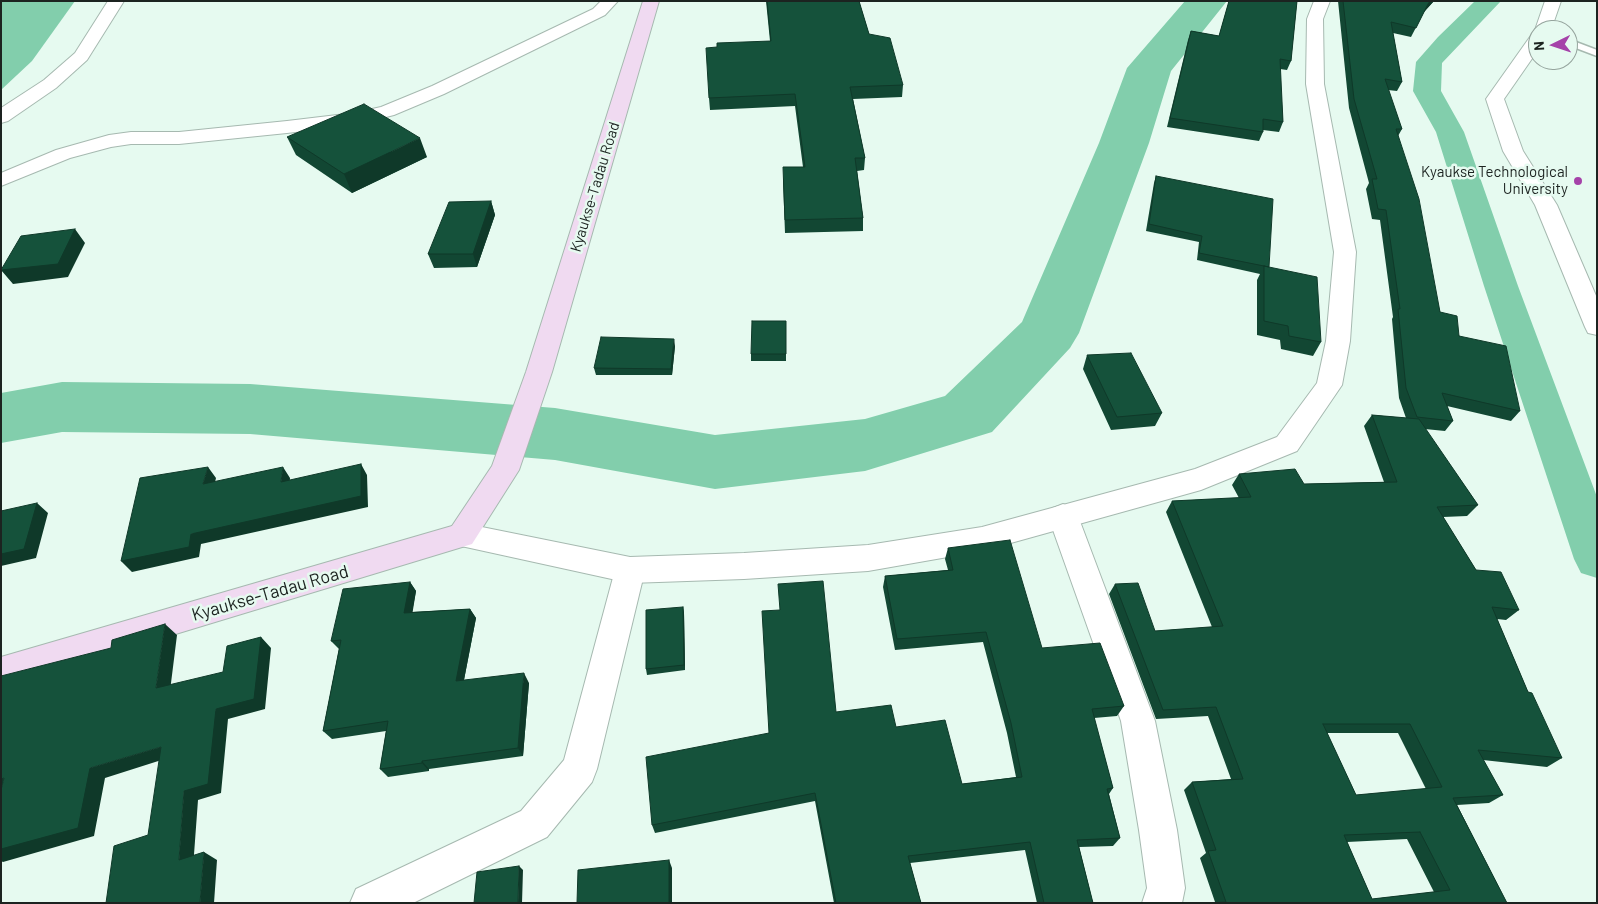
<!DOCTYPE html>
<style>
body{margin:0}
#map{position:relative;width:1598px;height:904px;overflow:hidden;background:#e6faf0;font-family:Barlow,sans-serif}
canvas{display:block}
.frame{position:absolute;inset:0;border:2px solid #1c2320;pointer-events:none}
.north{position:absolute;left:1528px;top:20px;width:50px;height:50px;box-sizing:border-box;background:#e6faf0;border:1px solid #95a49d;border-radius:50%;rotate:266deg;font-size:14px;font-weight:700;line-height:20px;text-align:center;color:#1c2320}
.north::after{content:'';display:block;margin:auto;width:18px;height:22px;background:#a542a9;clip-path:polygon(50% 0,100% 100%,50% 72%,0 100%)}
</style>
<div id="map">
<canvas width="1598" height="904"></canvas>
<div class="frame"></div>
<div class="north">N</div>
</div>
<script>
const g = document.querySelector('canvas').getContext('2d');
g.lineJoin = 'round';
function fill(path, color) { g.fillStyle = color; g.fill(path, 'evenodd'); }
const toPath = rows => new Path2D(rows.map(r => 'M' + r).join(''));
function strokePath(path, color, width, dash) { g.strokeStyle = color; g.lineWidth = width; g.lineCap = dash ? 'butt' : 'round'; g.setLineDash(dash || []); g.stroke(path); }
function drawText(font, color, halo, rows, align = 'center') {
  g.font = font + ' Barlow,sans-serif'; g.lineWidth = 5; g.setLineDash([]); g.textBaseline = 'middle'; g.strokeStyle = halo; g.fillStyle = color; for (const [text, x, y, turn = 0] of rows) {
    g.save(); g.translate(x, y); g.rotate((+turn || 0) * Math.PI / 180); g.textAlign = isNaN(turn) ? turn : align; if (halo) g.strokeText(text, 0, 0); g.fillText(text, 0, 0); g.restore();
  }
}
fill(toPath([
 [1,1,75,1,32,61,1,90]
]), '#82ceac');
fill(toPath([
 [1475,1,1501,1,1442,63,1441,91,1464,132,1518,286,1597,497,1597,578,1581,573,1574,559,1484,286,1436,132,1413,91,1416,62,1438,37,1475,1]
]), '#82ceac');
fill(toPath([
 [1185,1,1227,1,1171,71,1149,143,1079,333,1070,348,992,432,865,471,715,489,555,460,250,434,62,432,1,443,1,393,62,382,250,384,555,408,715,435,865,419,945,396,1022,322,1099,143,1127,68,1185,1]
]), '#82ceac');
const service = toPath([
 [1568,39,1597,50,1597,56,1568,45,1568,39]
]);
const minor = toPath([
 [108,1,124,1,87,60,56,88,8,121,1,123,1,108,44,80,75,53,108,1],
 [601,1,618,1,605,15,444,94,394,115,354,125,287,133,179,144,131,144,111,147,70,158,1,186,1,173,56,150,109,135,131,132,179,132,287,121,354,113,381,107,432,86,593,9,601,1],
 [1545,1,1561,1,1551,30,1538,30,1538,50,1504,99,1523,151,1557,205,1597,298,1597,335,1588,333,1585,327,1535,205,1503,151,1486,99,1532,34,1537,33,1535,30,1545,1],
 [1063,504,1073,508,1078,516,1155,721,1177,830,1185,888,1182,903,1142,903,1147,888,1139,830,1121,721,1048,516,1053,508,1063,504],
 [630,557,641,561,645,570,597,769,592,782,547,837,413,903,350,903,356,889,521,811,564,760,615,570,619,561,630,557]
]);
const tertiary = toPath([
 [1314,1,1330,1,1323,19,1324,84,1356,252,1350,341,1342,385,1297,451,1201,490,982,551,868,571,744,579,630,583,452,544,447,535,452,526,462,523,630,557,744,553,868,545,982,527,1195,469,1277,437,1317,383,1326,341,1334,252,1306,84,1307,19,1314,1]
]);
const secondary = toPath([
 [643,1,659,1,552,372,519,470,472,544,1,687,1,657,452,526,492,466,526,372,643,1]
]);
strokePath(service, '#a6b9b0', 3);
strokePath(minor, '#a6b9b0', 2);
strokePath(tertiary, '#a6b9b0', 2);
strokePath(secondary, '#a6b9b0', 2);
fill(service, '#fff');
fill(minor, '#fff');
fill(tertiary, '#fff');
fill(secondary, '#f0daf1');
fill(toPath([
 [766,1,859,1,869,34,903,85,902,97,853,99,865,158,864,170,857,171,863,218,863,231,785,233,783,180,803,167,795,106,710,110,709,98,717,47,770,41],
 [1229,1,1297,1,1291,61,1287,70,1280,69,1283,122,1279,132,1263,130,1263,132,1259,141,1167,127,1188,40,1191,31,1219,36],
 [1338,1,1434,1,1424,12,1411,37,1393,33,1402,82,1397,91,1388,90,1402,129,1398,136,1440,312,1520,411,1511,421,1447,406,1453,421,1445,431,1425,429,1478,505,1467,516,1443,517,1476,570,1519,610,1506,620,1497,619,1528,692,1562,758,1547,767,1483,760,1503,795,1489,803,1457,805,1507,903,1215,902,1200,858,1206,853,1184,790,1192,782,1231,779,1208,716,1156,719,1109,594,1115,584,1155,631,1212,627,1166,512,1172,501,1239,498,1232,485,1239,474,1304,484,1384,482,1364,426,1372,415,1406,418,1399,398,1392,319,1393,317,1380,220,1372,219,1366,189,1369,183,1349,108],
 [1327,733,1398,733,1426,789,1356,795],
 [1407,839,1434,892,1372,899,1347,842],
 [287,137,427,157,352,193,296,155],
 [1156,176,1269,267,1321,342,1313,356,1281,349,1280,340,1257,335,1257,280,1260,274,1197,260,1199,242,1146,231,1154,183],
 [491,201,495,215,477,267,434,268,428,254],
 [786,321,786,361,751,361,751,354],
 [675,346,672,375,596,375,594,368],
 [1087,355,1162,413,1155,426,1111,430,1083,369],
 [948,548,1042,648,1124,706,1117,716,1094,718,1113,788,1109,794,1120,838,1113,846,1079,847,1093,903,1037,903,1025,850,910,863,921,903,834,903,815,801,655,833,652,825,769,733,836,712,896,727,962,784,1016,777,1007,733,983,642,895,650,883,587,885,576,948,570,945,559],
 [410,582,416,591,412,612,470,609,476,618,464,680,529,683,523,756,429,769,429,771,388,777,380,769,386,731,332,739,323,731,339,649,331,641],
 [683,607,684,613,685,670,647,675,646,669]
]), '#124733');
fill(toPath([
 [1430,1,1434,1,1423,13,1428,4],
 [420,138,427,157,352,193,344,174],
 [491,201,495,215,477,267,473,254],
 [75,229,85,243,68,277,13,284,1,270],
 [674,339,675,346,672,375,671,369],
 [361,464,367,475,368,507,201,544,199,557,132,572,121,561,191,534],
 [208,467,216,478,212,495,203,484],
 [283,467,290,478,289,493,281,482],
 [37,503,48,513,36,558,1,566,1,554],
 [410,582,416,591,411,622,404,613],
 [683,607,684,613,685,670,684,665],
 [470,609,476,618,462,690,456,681],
 [165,624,177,635,169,699,156,688],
 [261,637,271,648,265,709,228,719,221,793,198,800,193,868,179,860,184,791,216,709],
 [524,673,529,683,523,756,518,748],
 [161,747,174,756,105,778,94,836,3,862,1,861,1,849,90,768],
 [422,761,429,769,429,771,422,763],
 [4,778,1,793,1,779],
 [204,852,217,860,214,903,200,903],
 [669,860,672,868,672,903,669,903],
 [519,866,523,870,522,903,518,903]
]), '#0f3929');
const building = toPath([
 [767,1,859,1,869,34,890,38,903,85,850,87,865,158,855,158,863,218,785,220,783,167,805,167,795,94,709,98,706,48,717,47,717,43,771,41,767,1],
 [1229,1,1297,1,1291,61,1280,59,1283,122,1263,119,1263,132,1170,118,1191,31,1219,36,1229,1],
 [1343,1,1430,1,1428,4,1416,28,1391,22,1402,82,1385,79,1402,129,1396,129,1419,199,1440,312,1457,316,1459,336,1506,346,1520,411,1442,393,1453,421,1417,417,1406,388,1398,309,1400,309,1386,210,1378,209,1372,179,1377,179,1354,99,1343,1],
 [364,104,420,138,344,174,287,137,364,104],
 [1156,176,1273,199,1269,267,1199,253,1202,236,1149,224,1156,176],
 [491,201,473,254,428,254,449,202,491,201],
 [75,229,58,264,1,270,21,236,75,229],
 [1264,266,1317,277,1321,342,1289,336,1288,326,1264,321,1264,266],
 [752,321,786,321,786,354,751,354,752,321],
 [601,337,674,339,671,369,594,368,601,337],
 [1131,353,1162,413,1117,417,1087,355,1131,353],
 [1372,415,1419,419,1478,505,1437,507,1476,570,1501,572,1519,610,1492,607,1528,692,1532,693,1562,758,1478,750,1503,795,1453,798,1507,903,1211,903,1226,902,1208,851,1216,850,1192,782,1243,779,1216,707,1163,710,1115,584,1138,583,1155,631,1223,626,1172,501,1251,497,1239,474,1295,469,1304,484,1397,482,1372,415],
 [1323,724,1410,724,1442,787,1356,795,1323,724],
 [1420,832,1450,890,1372,899,1344,835,1420,832],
 [361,464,361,496,191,534,189,547,121,561,140,478,208,467,203,484,283,467,281,482,361,464],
 [37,503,24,549,1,554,1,511,37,503],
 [1010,540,1042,648,1100,643,1124,706,1092,709,1113,788,1107,789,1120,838,1077,840,1093,903,1044,903,1030,842,908,856,921,903,836,903,815,793,652,825,646,757,769,733,762,611,780,610,778,584,823,581,836,712,891,705,896,727,945,720,962,784,1022,777,1011,723,986,632,897,639,885,576,953,570,948,548,1010,540],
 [410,582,404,613,470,609,456,681,524,673,518,748,422,761,422,763,380,769,388,721,323,731,341,640,331,641,343,589,410,582],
 [683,607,684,665,646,669,646,610,683,607],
 [165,624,156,688,223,672,227,646,261,637,254,699,216,709,208,784,184,791,179,860,204,852,200,903,106,903,114,846,148,835,161,747,90,768,78,828,1,849,1,790,4,778,1,779,1,676,111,648,112,640,165,624],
 [669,860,669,903,577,903,578,870,669,860],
 [519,866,518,903,474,903,477,872,519,866]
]);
fill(building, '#15523b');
strokePath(building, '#0f3929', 1);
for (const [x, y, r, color] of [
 [1578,181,5,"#a542a9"]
]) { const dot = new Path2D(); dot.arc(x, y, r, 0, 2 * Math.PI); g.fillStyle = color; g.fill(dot); strokePath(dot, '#e6faf0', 2); }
drawText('15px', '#1c2320', '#e6faf0', [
 ["Kyaukse Technological",1568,172],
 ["University",1568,189]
], 'right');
drawText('15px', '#1c2320', '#e6faf0', [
 ["Kyaukse-Tadau Road",595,187,-73]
]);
drawText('18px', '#1c2320', '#e6faf0', [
 ["Kyaukse-Tadau Road",270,593,-16]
]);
</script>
